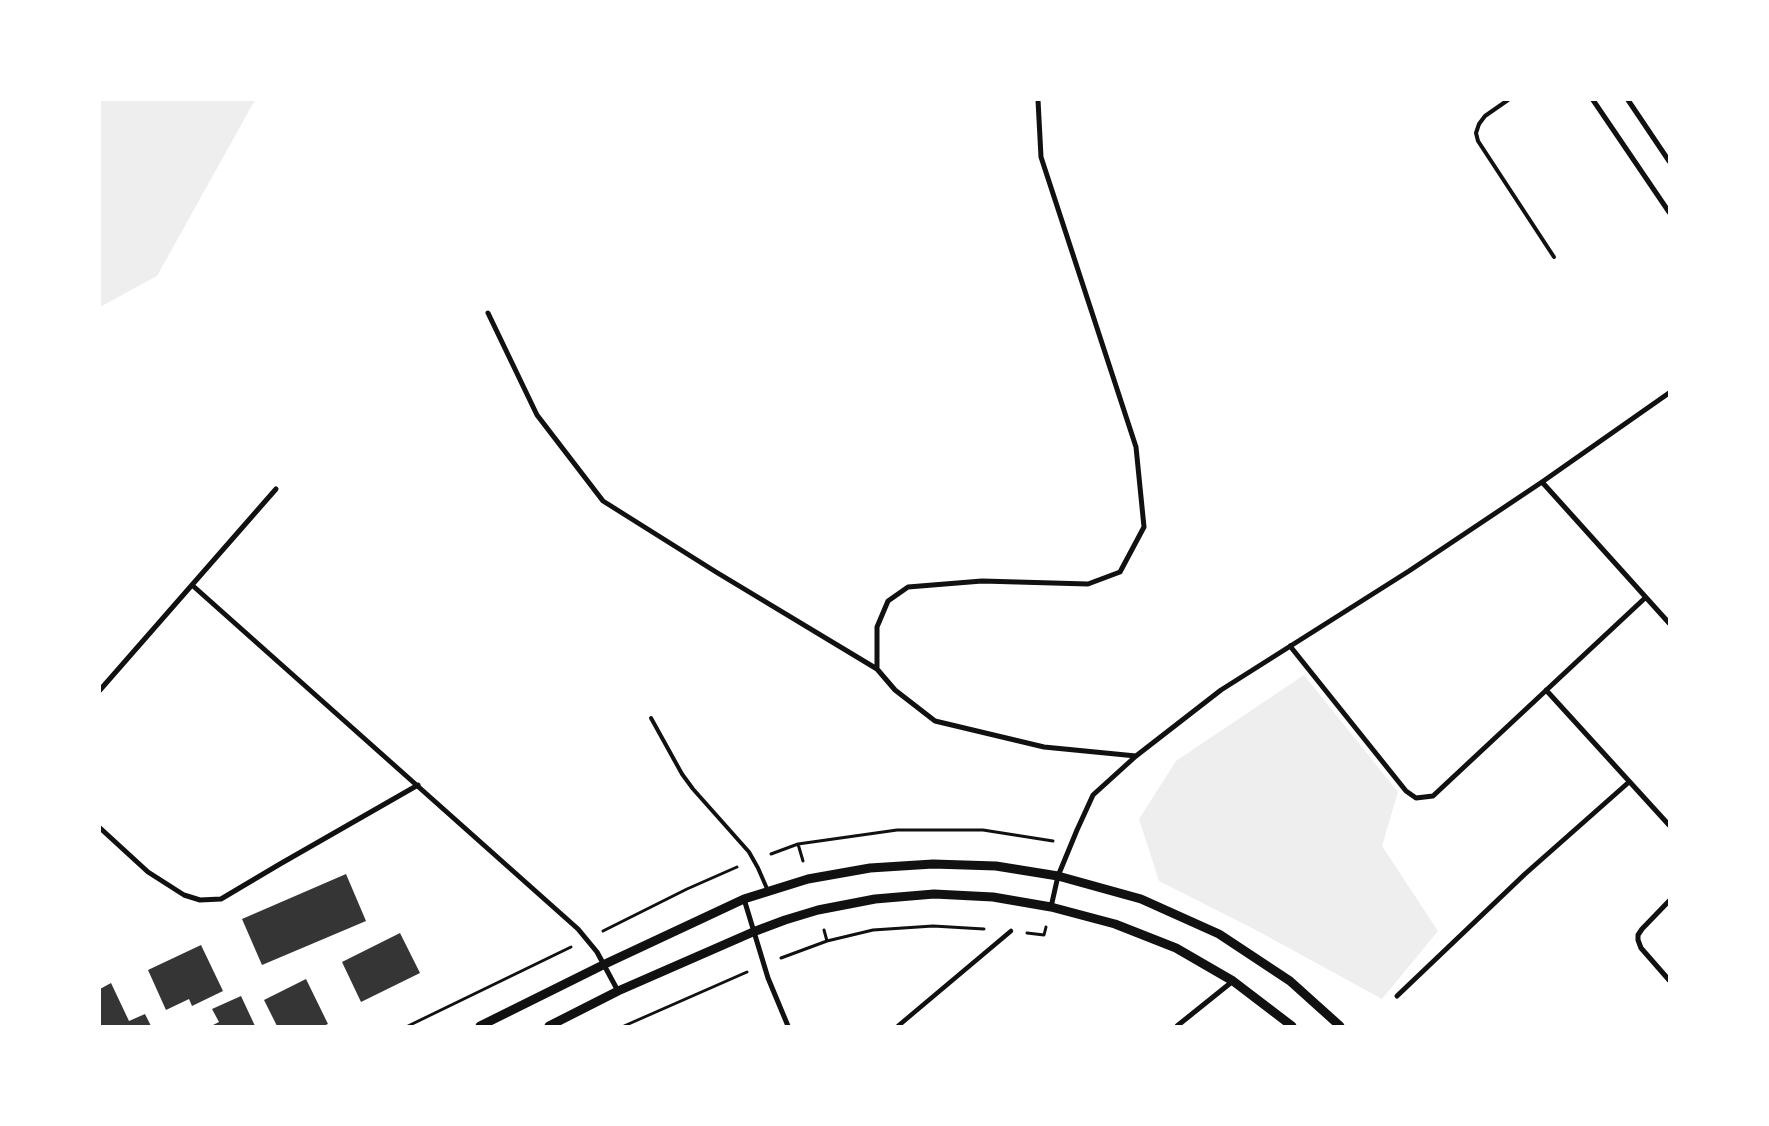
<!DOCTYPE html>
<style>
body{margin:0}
#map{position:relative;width:1769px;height:1126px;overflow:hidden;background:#fff;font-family:Commissioner,sans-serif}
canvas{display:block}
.frame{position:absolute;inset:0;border:101px solid #fff;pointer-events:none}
</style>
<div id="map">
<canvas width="1769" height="1126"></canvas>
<div class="frame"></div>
</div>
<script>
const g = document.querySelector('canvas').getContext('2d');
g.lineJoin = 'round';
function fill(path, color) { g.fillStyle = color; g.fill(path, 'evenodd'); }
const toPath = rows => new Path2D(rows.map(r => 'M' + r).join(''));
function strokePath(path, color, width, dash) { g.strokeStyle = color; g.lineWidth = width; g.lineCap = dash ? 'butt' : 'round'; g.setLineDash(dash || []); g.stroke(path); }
fill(toPath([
 [100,100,255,100,157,276,100,307],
 [1304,675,1398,792,1382,846,1438,931,1382,999,1254,929,1159,881,1139,819,1176,761]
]), '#eee');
fill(toPath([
 [346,874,366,921,262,965,242,919],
 [400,933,420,973,361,1002,342,962],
 [201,945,223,991,192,1006,189,999,166,1010,148,970],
 [306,979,328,1024,323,1026,277,1026,264,1000],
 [111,983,129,1021,145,1014,151,1026,100,1026,100,989],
 [241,996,255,1026,211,1026,219,1022,212,1009]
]), '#353535');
strokePath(toPath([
 [798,844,897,830,983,830,1053,841],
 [771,854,798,844,803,861],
 [603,931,687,889,737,867],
 [1027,933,1044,935,1046,927],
 [827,941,873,930,933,926,984,929],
 [781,958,827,941,824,930],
 [408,1026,571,947],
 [624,1026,747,972]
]), '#111', 3);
strokePath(toPath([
 [1508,100,1485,116,1479,124,1476,133,1478,141,1554,257],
 [651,718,682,774,693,789,749,852,758,868,768,891]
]), '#111', 4);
strokePath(toPath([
 [898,1026,1011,931]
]), '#111', 4.5);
strokePath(toPath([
 [1038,100,1041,157,1136,447,1144,527,1120,572,1088,584,982,581,908,587,888,601,877,627,877,669,895,690,935,721,1044,747,1136,756],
 [1593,100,1669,212],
 [1628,100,1669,161],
 [488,313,537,415,603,501,716,572,877,669],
 [1542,482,1669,623],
 [192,585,578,929,597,952,618,991],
 [1290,646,1406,791,1416,798,1433,796,1645,598],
 [100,690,276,489],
 [1546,690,1669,825],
 [100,828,148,872,184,895,200,900,221,899,280,864,418,785],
 [744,899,768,978,788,1026],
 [1669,901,1642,929,1638,935,1638,940,1641,948,1669,980],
 [1051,907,1058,876,1077,830,1093,795,1136,756,1221,690,1409,571,1542,482,1669,393],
 [1397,996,1525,874,1629,782],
 [1177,1026,1233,981]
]), '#111', 5);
strokePath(toPath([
 [480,1026,605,964,744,899,808,879,870,868,933,864,996,866,1058,876,1141,899,1219,934,1290,981,1340,1026],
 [549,1026,618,991,753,932,785,920,818,910,875,899,934,894,993,897,1051,907,1115,924,1176,948,1233,981,1292,1026]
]), '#111', 9);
</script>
